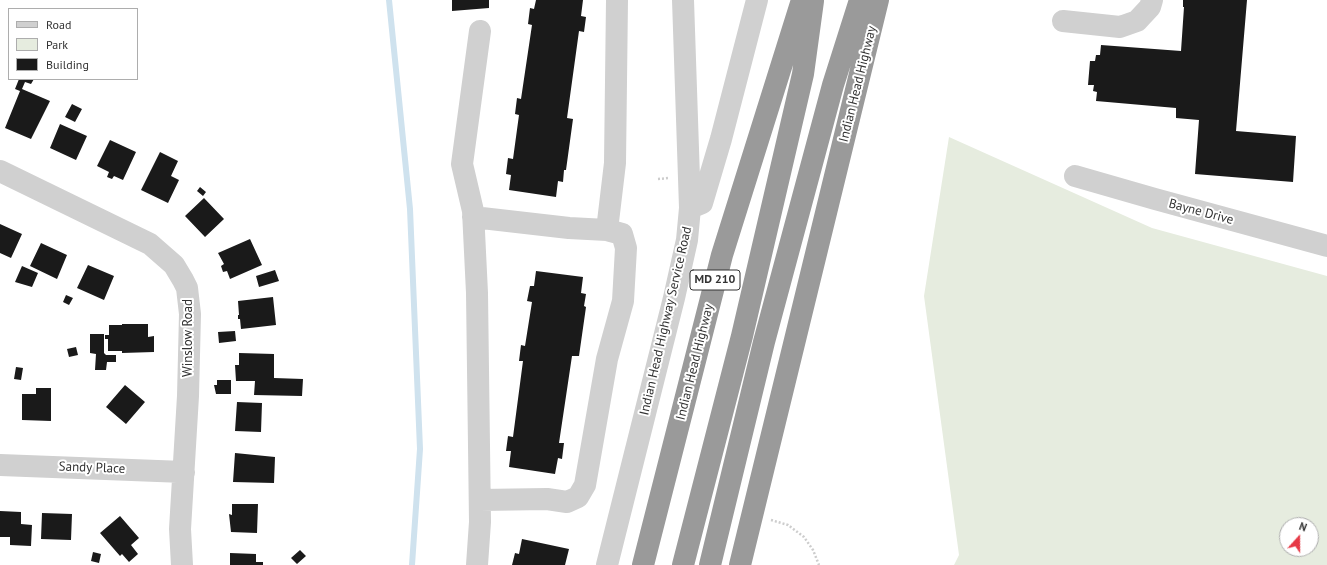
<!DOCTYPE html>
<style>
body{margin:0}
#map{position:relative;width:1327px;height:565px;overflow:hidden;background:#fff;font-family:"PT Sans",sans-serif}
canvas{display:block}
.legend{position:absolute;left:8px;top:8px;width:130px;height:72px;box-sizing:border-box;background:#fff;border:1px solid #adadad;margin:0;padding:5px 7px;list-style:none;font-size:12px;color:#333}
.legend li{display:flex;align-items:center;gap:8px;height:20px}
.legend b{width:20px;border:1px solid #adadad}
.north{position:absolute;left:1279px;top:517px;width:40px;height:40px;box-sizing:border-box;background:#fff;border:1px solid #adadad;border-radius:50%;rotate:21deg;font-size:11px;font-weight:700;line-height:16px;text-align:center;color:#333}
.north::after{content:'';display:block;margin:auto;width:14px;height:18px;background:#e63946;clip-path:polygon(50% 0,100% 100%,50% 72%,0 100%)}
</style>
<div id="map">
<canvas width="1327" height="565"></canvas>
<ul class="legend">
<li><b style="height:5px;background:#d0d0d0"></b>Road</li>
<li><b style="height:11px;background:#e6ecdf"></b>Park</li>
<li><b style="height:11px;background:#1a1a1a"></b>Building</li>
</ul>
<div class="north">N</div>
</div>
<script>
const g = document.querySelector('canvas').getContext('2d');
g.lineJoin = 'round';
function fill(path, color) { g.fillStyle = color; g.fill(path, 'evenodd'); }
const toPath = rows => new Path2D(rows.map(r => 'M' + r).join(''));
function strokePath(path, color, width, dash) { g.strokeStyle = color; g.lineWidth = width; g.lineCap = dash ? 'butt' : 'round'; g.setLineDash(dash || []); g.stroke(path); }
function drawText(font, color, halo, rows, align = 'center') {
  g.font = font + ' "PT Sans",sans-serif'; g.lineWidth = 4; g.setLineDash([]); g.textBaseline = 'middle'; g.strokeStyle = halo; g.fillStyle = color; for (const [text, x, y, turn = 0] of rows) {
    g.save(); g.translate(x, y); g.rotate((+turn || 0) * Math.PI / 180); g.textAlign = isNaN(turn) ? turn : align; if (halo) g.strokeText(text, 0, 0); g.fillText(text, 0, 0); g.restore();
  }
}
fill(toPath([
 [949,137,1152,228,1327,276,1327,565,954,565,959,555,924,296],
 [1287,525,1311,525,1311,549,1287,549]
]), '#e6ecdf');
strokePath(toPath([
 [389,0,410,209,420,449,412,565]
]), '#cfe2ee', 6);
fill(toPath([
 [452,0,489,0,489,8,452,11],
 [536,0,583,0,581,16,586,17,584,32,579,31,567,118,573,119,566,170,564,170,563,182,558,181,556,197,509,190,511,175,506,174,508,158,513,159,519,115,515,114,517,98,521,99,532,25,528,24,530,8,534,9],
 [1183,0,1247,0,1236,131,1296,136,1293,182,1195,174,1199,120,1176,118,1176,108,1096,101,1097,92,1093,91,1094,85,1088,85,1090,61,1095,61,1096,55,1100,55,1101,45,1181,51,1184,7,1183,7],
 [19,79,34,79,31,84,25,82,22,89,50,101,31,139,5,128,20,91,15,89],
 [72,104,82,109,75,122,65,117],
 [60,124,87,136,76,160,50,148],
 [110,140,136,152,123,180,114,176,112,179,107,177,109,172,97,166],
 [160,152,178,161,171,176,179,180,168,203,141,190],
 [200,187,206,192,203,196,197,191],
 [204,198,224,219,205,237,185,216],
 [0,224,22,234,11,258,0,253],
 [250,239,262,265,230,279,227,271,223,272,221,266,224,264,218,253],
 [41,243,67,255,57,279,30,266],
 [88,265,114,276,104,300,77,288],
 [22,266,38,273,32,287,15,282],
 [275,270,279,281,259,287,256,276],
 [536,271,583,277,581,293,586,294,584,306,586,307,579,356,572,356,559,443,564,443,562,459,558,458,555,474,509,467,511,451,506,451,508,436,513,437,523,361,519,361,521,345,525,346,532,302,527,301,530,286,534,286],
 [66,295,73,298,69,305,63,302],
 [273,297,276,325,241,329,240,319,238,319,238,315,239,315,238,301],
 [122,324,148,324,148,337,154,336,154,352,122,353,122,351,108,351,108,339,105,339,105,335,109,335,109,325,122,325],
 [235,331,236,341,219,343,218,332],
 [90,334,104,334,104,353,106,355,116,355,116,362,107,362,106,370,95,370,96,354,90,353],
 [76,347,78,355,69,357,67,349],
 [239,353,274,354,274,378,303,379,302,396,254,395,255,381,236,381,235,365,239,365],
 [16,367,23,368,21,380,14,379],
 [217,380,231,380,231,394,216,394,214,385,217,385],
 [125,385,145,402,126,424,106,407],
 [36,388,51,388,51,421,22,420,22,394,36,394],
 [237,402,262,403,261,432,235,431],
 [235,453,275,457,274,483,233,482],
 [232,504,258,504,257,533,231,532,229,514,232,515],
 [0,511,21,512,21,524,32,525,31,546,10,545,10,537,0,537],
 [42,513,72,514,71,540,41,539],
 [120,516,139,538,131,545,138,554,129,562,122,554,120,556,100,533],
 [522,539,569,549,565,565,512,565,515,553,519,554],
 [300,550,306,556,297,564,291,558],
 [93,552,101,554,99,563,91,561],
 [230,553,256,554,256,562,263,562,263,565,230,565]
]), '#1a1a1a');
strokePath(toPath([
 [658,179,669,178],
 [771,520,788,525,804,537,813,550,819,565]
]), '#cdcdcd', 2.5, [2, 2]);
strokePath(toPath([
 [1063,21,1120,27,1137,21,1150,7,1152,0],
 [0,171,150,244,174,265,183,280,187,288,190,314,188,396,180,529,182,565],
 [1075,176,1155,199,1327,246],
 [690,208,702,203,721,139,757,0],
 [473,217,569,228,607,230],
 [0,465,184,472],
 [480,500,547,499,567,502,578,497,585,485,607,359,623,301,626,248,622,234,607,230,615,163,617,0],
 [477,565,480,522,477,293,473,211,462,164,480,31],
 [607,565,674,298,687,240,690,208,683,0]
]), '#d0d0d0', 22);
strokePath(toPath([
 [643,565,722,255,802,0],
 [683,565,742,336,803,74,813,1],
 [710,565,764,342,833,85,860,0],
 [740,565,878,0]
]), '#9a9a9a', 22);
for (const [x, y, w] of [
 [715,280,50]
]) { const box = new Path2D(); box.roundRect(x - w / 2, y - 10, w, 20, 3); g.fillStyle = '#fff'; g.fill(box); strokePath(box, '#333', 1); }
drawText('bold 12px', '#333', null, [
 ["MD 210",715,280]
]);
drawText('13px', '#333', '#fff', [
 ["Indian Head Highway",858,84,-76],
 ["Bayne Drive",1201,212,15],
 ["Indian Head Highway Service Road",666,321,-77],
 ["Winslow Road",188,338,-90],
 ["Indian Head Highway",695,362,-76],
 ["Sandy Place",92,468,2]
]);
</script>
